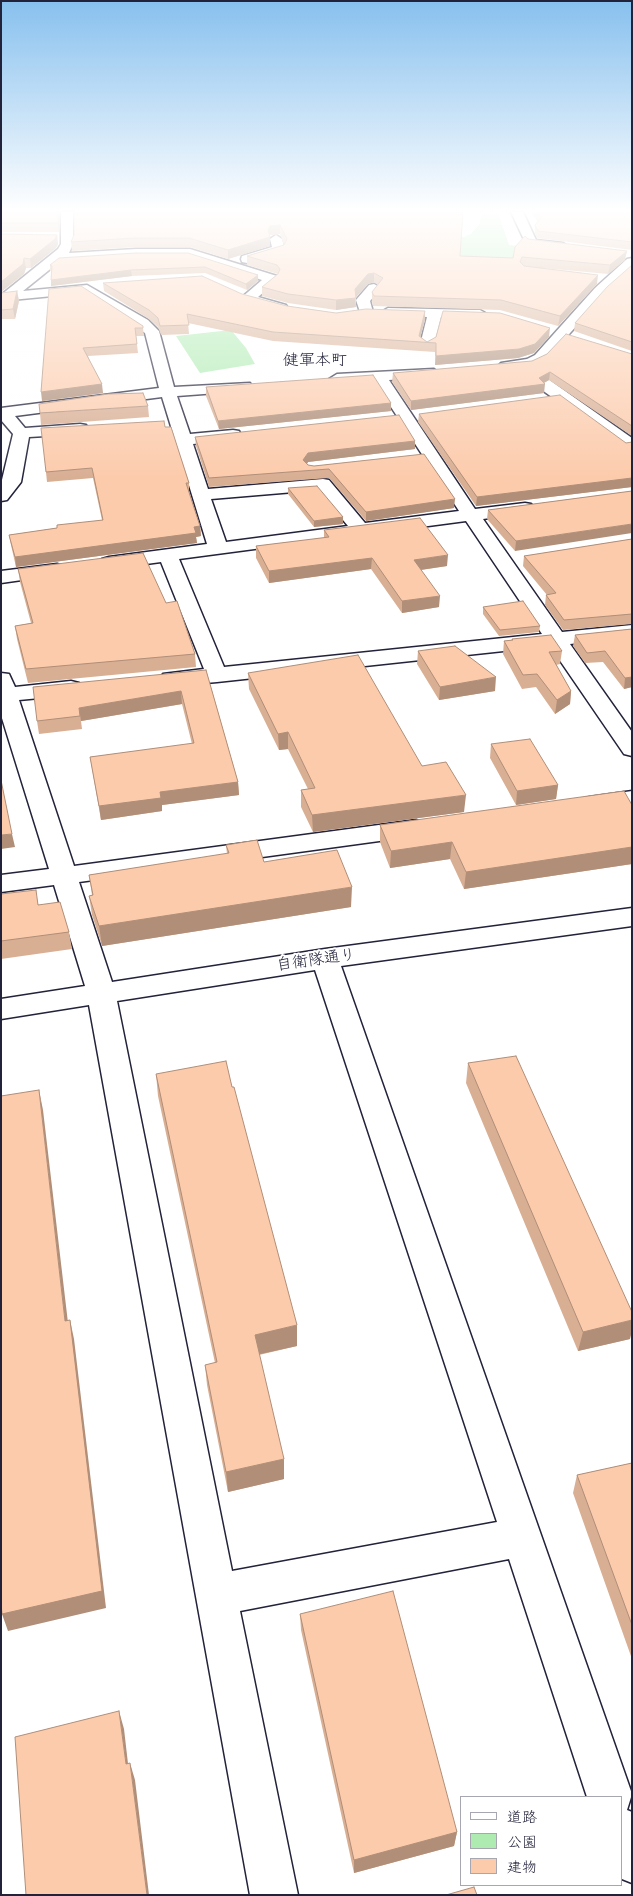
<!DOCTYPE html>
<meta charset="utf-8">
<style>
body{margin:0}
#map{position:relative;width:633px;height:1896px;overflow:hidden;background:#fff;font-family:"Comic Neue","Klee One",sans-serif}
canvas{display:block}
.frame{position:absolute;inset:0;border:2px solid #22223b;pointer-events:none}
.legend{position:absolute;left:460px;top:1796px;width:162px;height:90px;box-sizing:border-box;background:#fff;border:1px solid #a7a7b1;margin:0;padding:6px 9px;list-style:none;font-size:15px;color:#22223b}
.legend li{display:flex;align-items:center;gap:10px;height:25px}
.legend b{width:25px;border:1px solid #a7a7b1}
</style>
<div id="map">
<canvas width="633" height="1896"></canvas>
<div class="frame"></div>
<ul class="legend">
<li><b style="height:6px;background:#fff"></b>道路</li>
<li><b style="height:14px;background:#aeebb1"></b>公園</li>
<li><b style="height:14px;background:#fccbac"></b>建物</li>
</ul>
</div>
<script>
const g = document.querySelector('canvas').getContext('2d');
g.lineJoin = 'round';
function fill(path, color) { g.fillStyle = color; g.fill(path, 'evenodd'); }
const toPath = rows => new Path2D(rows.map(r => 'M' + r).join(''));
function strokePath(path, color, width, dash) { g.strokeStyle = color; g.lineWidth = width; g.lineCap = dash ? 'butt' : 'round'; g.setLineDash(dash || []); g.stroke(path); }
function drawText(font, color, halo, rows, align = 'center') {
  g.font = font + ' "Comic Neue","Klee One",sans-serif'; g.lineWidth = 4; g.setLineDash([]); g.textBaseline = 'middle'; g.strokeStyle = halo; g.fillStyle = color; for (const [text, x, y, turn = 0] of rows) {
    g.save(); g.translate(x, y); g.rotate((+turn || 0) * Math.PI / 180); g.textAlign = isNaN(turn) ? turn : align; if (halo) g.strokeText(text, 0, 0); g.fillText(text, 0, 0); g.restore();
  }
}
fill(toPath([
 [423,212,447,237,464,237,472,233,480,223,482,212,498,212,509,245,522,246,526,258,455,260],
 [231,330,246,348,255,364,200,373,176,336]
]), '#aeebb1');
const minor = toPath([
 [61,212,73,212,73,244,69,253,136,249,190,249,277,276,279,279,258,297,286,305,288,308,286,311,281,312,243,301,241,298,262,280,189,257,136,257,59,262,23,291,87,285,148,320,159,331,174,387,250,383,252,386,244,391,177,396,190,434,233,430,239,431,241,435,239,439,233,440,193,444,208,489,323,479,329,480,365,523,459,511,374,381,337,384,329,379,337,374,434,369,437,372,429,377,389,380,475,509,525,503,531,504,534,508,531,512,525,513,483,519,562,632,632,625,632,637,570,644,632,732,632,756,624,754,550,646,217,682,171,686,163,684,160,679,163,674,204,669,161,562,109,569,102,567,99,563,102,559,109,557,207,544,162,397,15,416,25,428,80,424,86,425,88,429,86,433,80,434,29,437,21,482,7,500,1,501,1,484,13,434,1,420,1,408,159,388,145,333,84,293,1,301,1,295,58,249,61,244,61,212],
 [318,490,348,526,226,542,211,499,318,490],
 [466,521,542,634,224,667,179,559,466,521],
 [511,212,523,212,536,240,563,243,569,247,563,251,527,246,511,212],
 [276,235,282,239,285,249,284,252,247,263,242,262,241,259,242,256,272,247,270,239,276,235],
 [632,258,632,269,605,294,545,361,531,367,632,438,632,451,626,450,514,370,506,371,498,366,501,363,527,359,535,355,595,288,627,259,632,258],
 [374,284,381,288,370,301,373,312,366,316,361,315,356,300,369,285,374,284],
 [388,308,480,310,487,314,480,318,441,317,434,345,427,349,420,345,427,317,383,315,381,312,388,308],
 [57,564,64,566,67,570,64,574,1,583,1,571,57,564],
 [1,673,9,674,15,687,71,681,79,683,82,688,79,693,71,695,19,700,74,866,416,820,425,823,428,828,425,833,416,836,79,882,112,982,325,949,632,908,632,926,341,966,632,1794,627,1810,632,1812,632,1883,622,1879,622,1797,587,1797,509,1559,240,1611,298,1895,250,1895,89,1005,1,1019,1,999,85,986,54,885,1,892,1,875,49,869,1,715,1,673],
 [315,970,497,1522,232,1571,117,1001,315,970],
 [632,791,632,805,590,811,581,809,578,804,581,799,590,797,632,791]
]);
strokePath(minor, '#22223b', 3);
fill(minor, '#fff');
fill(toPath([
 [1,212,60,212,59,232,1,232],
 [463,212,460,256,513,258,528,239,625,260,608,274,543,268,597,284,558,326,500,310,373,306,372,301,372,292,378,285,374,282,368,284,356,297,356,307,336,310,288,303,262,296,262,287,278,274,247,265,247,256,284,245,280,234,270,235,270,246,228,259,190,247,136,247,72,251,71,242,74,235],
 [531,212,632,212,632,250,537,238,535,233,535,225,538,222],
 [1,234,57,235,58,244,56,248,31,268,26,268,24,274,1,292],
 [136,253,258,275,258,281,247,290,205,273,132,276,51,286,51,271,50,271,50,265],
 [632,265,632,351,574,331,575,323],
 [103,283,242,294,287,306,336,313,425,320,420,337,427,342,549,337,534,353,518,358,435,365,435,352,273,341,188,323,189,334,161,335,158,327,149,319,104,291],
 [49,289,143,328,144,336,136,336,138,353,88,356,103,393,42,401],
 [17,291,19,301,15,319,1,319,1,293],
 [632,354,632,436,549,380,544,383,544,393,411,410,392,382,393,373],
 [206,387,391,403,391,411,219,429,206,396],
 [148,406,149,417,41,425,40,413],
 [419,414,626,443,632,442,632,487,476,506,418,422],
 [165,427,189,483,189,492,200,526,201,536,196,537,197,543,16,567,11,545,9,535,57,528,102,520,93,478,47,482,46,472],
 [195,437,415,441,415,449,308,462,307,464,308,465,314,466,424,454,454,508,366,521,329,478,209,487,196,446],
 [288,488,343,517,343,524,314,527,288,494],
 [632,491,515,551,487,519,488,510],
 [324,530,447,566,421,570,439,607,402,613,371,569,269,583,256,558,256,546,324,538],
 [632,539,632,624,563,630,545,605,546,595,547,595,523,566,524,556],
 [18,569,166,603,195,654,196,667,28,683,17,639,15,626,31,623,20,582],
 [483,607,540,626,539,632,499,636,483,614],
 [632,629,632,687,624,689,603,662,585,663,573,646,575,635],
 [512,639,562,651,560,664,556,665,571,691,570,704,555,714,536,687,522,689,503,654,504,641,511,640],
 [418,651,495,691,439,700,417,664],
 [206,670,238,782,239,795,162,805,162,811,101,820,90,757,192,744,182,704,81,721,82,729,39,734,37,721],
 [248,673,422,766,464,812,313,832,301,807,301,790,308,789,288,749,279,750,249,689],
 [491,744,558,785,556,799,516,805,490,758],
 [632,805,632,864,464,889,450,859,390,868,380,842,380,825],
 [226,845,264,862,351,907,102,946,92,915,89,896,92,895,89,875,227,854],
 [1,894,39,905,69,932,72,949,1,959],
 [468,1063,630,1339,578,1351,466,1083],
 [156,1074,297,1346,259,1355,284,1479,228,1492,207,1385,205,1365,215,1363,158,1096],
 [632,1463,632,1659,573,1493,577,1475],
 [300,1614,457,1832,454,1846,354,1873,301,1630]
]), '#d9af94');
fill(toPath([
 [58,212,60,212,59,232,58,223],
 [280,225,280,234,270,235,270,246,228,259,228,250,268,230,270,226],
 [57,235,58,244,56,248,31,268,30,259],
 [627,251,625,260,608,274,610,265],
 [24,258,26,268,24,274,1,292,1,282],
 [131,270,132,276,51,286,51,280],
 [374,273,374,282,368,284,355,298,356,307,336,310,336,300,355,289,368,274],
 [258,275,258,281,247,290,246,284],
 [598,275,597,284,558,326,560,316],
 [17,291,19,301,15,319,13,309],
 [425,311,425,320,419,342,419,336],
 [550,328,549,337,534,353,518,358,435,365,436,356],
 [550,372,549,380,542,384,545,384,544,393,411,410,411,401,539,378],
 [102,384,103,393,42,401,41,392],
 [391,403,391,411,219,429,218,421],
 [415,441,415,449,308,462,304,469,303,460,308,453],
 [632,478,632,487,476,506,477,497],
 [455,499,454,508,366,521,366,512],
 [343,517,343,524,314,527,314,521],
 [632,524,632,533,515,551,516,541],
 [200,526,201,536,196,537,197,543,16,567,15,557],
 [448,555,447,566,413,571,414,560],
 [372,558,371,569,269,583,269,571],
 [440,596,439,607,402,613,402,601],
 [496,677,495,691,439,700,440,687],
 [632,677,632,687,624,689,625,678],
 [181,691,182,704,81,721,79,708],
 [571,691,570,704,555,714,557,700],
 [288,732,288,749,279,750,278,734],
 [238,782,239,795,162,805,162,811,101,820,99,806,160,792],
 [558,785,556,799,516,805,517,791],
 [466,795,464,812,313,832,312,815],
 [12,834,15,847,1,849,1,835],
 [452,842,450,859,390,868,391,851],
 [632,847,632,864,464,889,466,872],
 [352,887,351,907,102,946,99,926],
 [39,1090,43,1110,70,1340,65,1321],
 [70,1320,74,1339,106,1608,8,1631,2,1614],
 [632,1320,632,1331,630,1339,578,1351,583,1332],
 [297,1325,297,1346,256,1355,255,1335],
 [284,1459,284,1479,228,1492,226,1472],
 [119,1711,124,1729,130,1781,126,1764],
 [130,1763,135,1780,149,1895,147,1895],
 [457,1832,454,1846,354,1873,354,1860]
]), '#b08e78');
const building = toPath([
 [1,212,58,212,58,223,1,223,1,212],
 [74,212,463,212,460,256,513,258,515,247,525,236,528,239,627,251,610,265,522,257,520,262,524,266,598,275,560,316,501,300,374,296,372,292,383,278,374,273,368,274,355,289,356,298,336,300,288,294,262,287,278,274,280,269,277,265,247,256,284,245,287,239,280,225,270,226,268,230,270,237,228,250,189,238,135,238,71,242,74,235,74,212],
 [537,212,632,212,632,242,538,231,535,225,541,218,537,212],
 [1,234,57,235,55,239,30,259,24,258,23,264,1,282,1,234],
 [136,253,188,253,258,275,246,284,205,267,131,270,51,280,52,266,50,265,59,258,136,253],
 [632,265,632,342,575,323,607,287,632,265],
 [202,276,242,294,287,306,336,313,366,309,425,311,419,336,427,342,436,337,443,311,500,313,550,328,535,344,519,349,436,356,436,343,273,332,187,314,189,325,160,326,158,318,149,310,103,283,202,276],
 [81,286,143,326,143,328,135,328,137,344,83,348,102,384,41,392,49,289,81,286],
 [17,291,13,309,1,310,1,293,17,291],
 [566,334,632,354,632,426,550,372,539,378,545,384,411,401,393,373,532,361,547,354,566,334],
 [373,375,391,403,218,421,206,387,373,375],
 [143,393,148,406,40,413,39,404,108,394,143,393],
 [560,395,626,443,632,442,632,478,477,497,419,414,560,395],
 [399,415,415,441,308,453,303,460,308,465,314,466,424,454,455,499,366,512,329,469,209,478,195,437,399,415],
 [164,421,165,427,171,427,189,483,186,483,200,526,194,527,196,533,15,557,9,535,57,528,57,525,103,520,92,468,46,472,41,428,164,421],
 [317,486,343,517,314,521,288,488,317,486],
 [632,491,632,524,516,541,488,510,632,491],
 [420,518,448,555,414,560,440,596,402,601,372,558,269,571,256,546,329,537,324,530,420,518],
 [632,539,632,614,564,620,546,595,556,593,524,556,632,539],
 [143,553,166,603,177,601,195,654,26,669,15,626,33,623,18,569,143,553],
 [523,601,540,626,500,630,483,607,523,601],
 [632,629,632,677,625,678,605,651,587,653,575,635,632,629],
 [551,635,562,651,549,652,571,691,557,700,537,674,523,675,504,641,513,640,512,639,551,635],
 [455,646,496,677,440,687,418,651,455,646],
 [358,655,422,766,446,762,466,795,312,815,301,790,315,788,288,732,278,734,248,673,358,655],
 [206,670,238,782,160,792,161,798,99,806,90,757,194,743,181,691,79,708,80,716,37,721,33,687,206,670],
 [530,739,558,785,517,791,491,744,530,739],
 [1,780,12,834,1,835,1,780],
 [624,791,632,805,632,847,466,872,452,842,391,851,380,825,624,791],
 [257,840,264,862,337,850,352,887,99,926,89,896,93,895,89,875,229,853,226,845,257,840],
 [36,890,38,905,60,902,69,932,1,941,1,894,36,890],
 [516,1056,632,1312,632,1320,583,1332,468,1063,516,1056],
 [226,1061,232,1087,234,1087,297,1325,255,1335,284,1459,226,1472,205,1365,217,1362,156,1074,226,1061],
 [39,1090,65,1321,70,1320,102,1591,2,1614,1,1604,1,1096,39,1090],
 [632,1463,632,1625,577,1475,632,1463],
 [393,1591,457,1832,354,1860,300,1614,393,1591],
 [119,1711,126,1764,130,1763,147,1895,26,1895,15,1737,119,1711],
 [474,1887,477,1895,446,1895,474,1887]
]);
fill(building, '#fccbac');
strokePath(building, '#b08e78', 1);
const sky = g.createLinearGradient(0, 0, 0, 478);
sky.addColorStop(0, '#87c0ee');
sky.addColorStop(0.44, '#fff');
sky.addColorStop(1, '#ffffff00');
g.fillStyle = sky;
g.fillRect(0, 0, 633, 478);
drawText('16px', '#22223b', '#fff', [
 ["健軍本町",315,360]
]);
drawText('16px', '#22223b', '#fff', [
 ["自衛隊通り",316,960,-8]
]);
</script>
